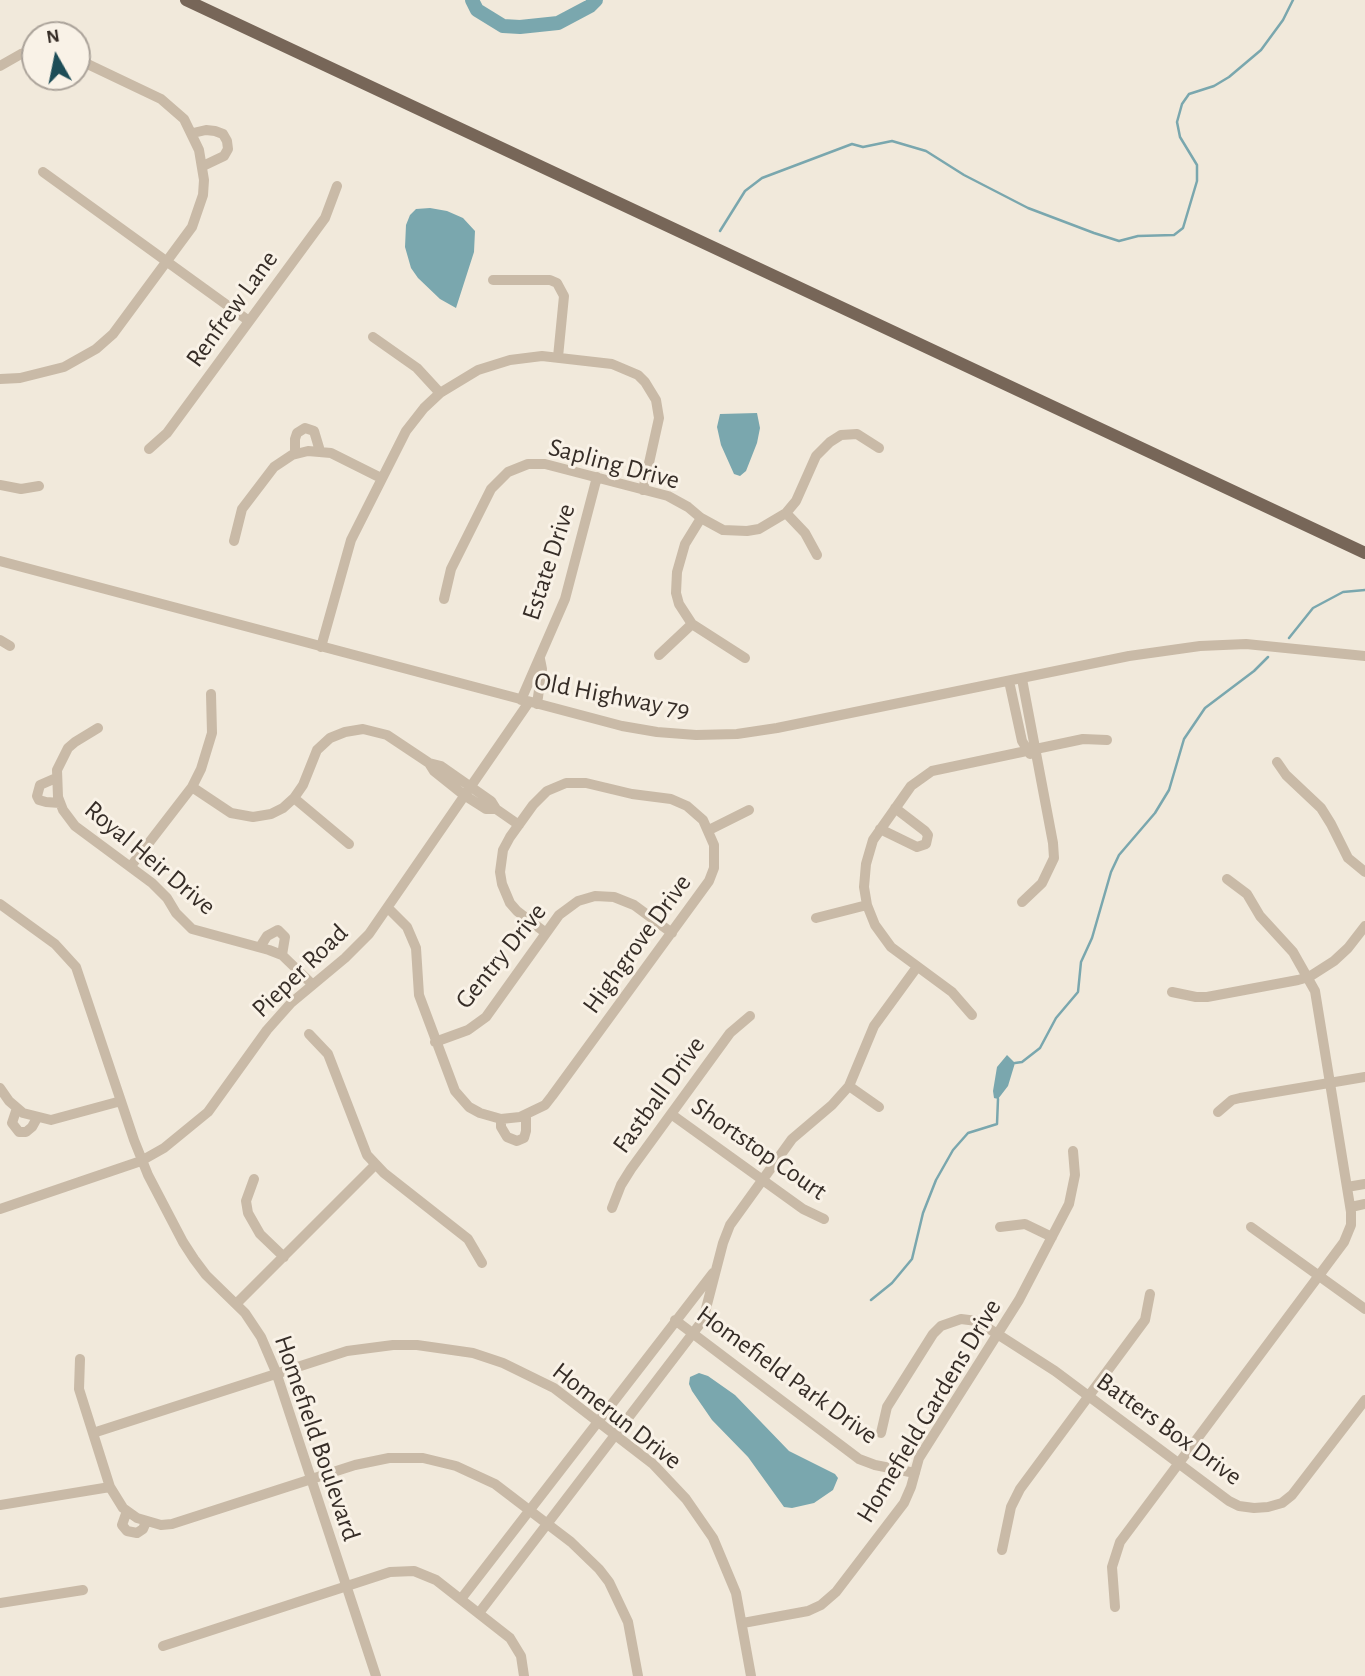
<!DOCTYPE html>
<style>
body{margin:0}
#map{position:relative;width:1365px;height:1676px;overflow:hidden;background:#f1e9db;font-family:"Alegreya Sans",sans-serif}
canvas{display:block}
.north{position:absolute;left:21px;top:21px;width:70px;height:70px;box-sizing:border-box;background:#f9f2e7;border:2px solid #aba39a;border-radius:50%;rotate:351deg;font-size:19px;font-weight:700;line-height:28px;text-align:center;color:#362d27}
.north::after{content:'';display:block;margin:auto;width:24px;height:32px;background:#1d4d57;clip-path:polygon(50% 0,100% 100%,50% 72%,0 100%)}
</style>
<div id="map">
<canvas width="1365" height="1676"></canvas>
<div class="north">N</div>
</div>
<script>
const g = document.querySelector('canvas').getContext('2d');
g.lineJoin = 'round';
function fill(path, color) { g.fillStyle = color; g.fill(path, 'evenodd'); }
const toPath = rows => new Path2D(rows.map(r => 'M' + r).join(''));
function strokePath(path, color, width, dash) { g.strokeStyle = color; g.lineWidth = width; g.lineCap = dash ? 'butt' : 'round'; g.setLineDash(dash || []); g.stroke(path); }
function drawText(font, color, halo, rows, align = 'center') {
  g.font = font + ' "Alegreya Sans",sans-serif'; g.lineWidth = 6; g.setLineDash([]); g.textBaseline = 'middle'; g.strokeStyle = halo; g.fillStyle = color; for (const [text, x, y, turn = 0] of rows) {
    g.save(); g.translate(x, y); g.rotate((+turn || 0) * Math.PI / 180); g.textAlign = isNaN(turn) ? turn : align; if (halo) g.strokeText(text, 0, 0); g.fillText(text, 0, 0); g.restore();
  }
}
fill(toPath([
 [430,208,447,211,463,218,475,231,474,252,456,308,440,299,418,278,411,268,405,247,406,225,410,215,416,209],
 [757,413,760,428,757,443,746,471,740,476,734,474,721,445,717,427,720,414],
 [1007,1055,1015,1063,1008,1086,998,1099,994,1098,993,1091,997,1067],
 [699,1373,708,1376,735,1395,789,1451,835,1474,838,1478,833,1490,814,1503,792,1508,784,1507,748,1457,712,1420,692,1391,689,1384,690,1377]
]), '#7aa7ae');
strokePath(toPath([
 [720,231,745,191,762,178,852,144,863,147,892,141,926,151,964,175,1028,208,1094,233,1119,241,1138,236,1174,235,1183,228,1197,181,1197,165,1180,137,1177,122,1182,104,1189,94,1214,86,1229,77,1261,50,1283,20,1293,0],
 [1289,638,1313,608,1343,592,1365,590],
 [1015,1063,1022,1062,1040,1048,1056,1018,1078,992,1081,962,1092,938,1111,872,1119,855,1155,813,1169,790,1184,739,1205,708,1254,671,1268,657],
 [871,1300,892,1283,912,1259,923,1213,936,1180,953,1150,968,1133,997,1124,998,1099]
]), '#7aa7ae', 2.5);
strokePath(toPath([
 [472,0,477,10,503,26,520,27,558,23,590,6,596,0]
]), '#7aa7ae', 14);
strokePath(toPath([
 [0,66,21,54,35,51],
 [193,133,206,130,215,131,223,134,227,141,228,149,224,156,203,166],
 [43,172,249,321],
 [493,280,550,280,557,283,564,296,558,357],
 [373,337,417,368,440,393],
 [0,379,20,378,64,367,96,349,113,334,192,227,203,195,204,180,199,150,184,119,161,99,77,59],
 [149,449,167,433,325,218,337,186],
 [295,454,295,439,297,433,305,428,314,431,320,451],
 [0,485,21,489,39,486],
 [786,513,805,533,817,555],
 [701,518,685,544,677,572,676,593,679,604,692,624,745,658],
 [234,541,242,509,274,467,292,455,308,451,331,453,381,478],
 [0,561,622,726,657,732,696,735,737,734,777,728,1129,656,1200,646,1246,644,1365,656],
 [444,599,451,569,491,489,508,472,528,464,545,464,668,496,688,507,701,518,723,530,747,531,759,529,786,513,796,501,816,456,830,442,841,435,857,434,879,448],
 [0,640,10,646],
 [321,647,351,540,406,431,424,408,440,393,478,370,510,360,542,356,612,364,638,375,645,382,656,400,659,418,643,490],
 [659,655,692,624],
 [1022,679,1053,843,1054,858,1042,883,1022,902],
 [1009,681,1022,741,1030,754],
 [521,700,565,599,597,477],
 [537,704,542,669,540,659],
 [98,728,75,742,68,748,57,770,58,797,63,810,75,826,152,883,167,898,176,913,192,929,269,950,282,955,312,984],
 [1277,762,1286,775,1321,808,1331,824,1348,858,1365,872],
 [429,763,434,771,464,795,486,809,496,809],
 [56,778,40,785,37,796,39,800,46,802,60,803],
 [192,787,231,813,253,817,271,814,283,808,294,798,303,785,317,750,330,738,345,732,363,729,387,735,429,763,441,766,491,801,496,809,519,825],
 [294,798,349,844],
 [880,829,917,847,926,844,928,835,925,831,895,808],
 [709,830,749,810],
 [131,866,192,787,201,769,212,733,211,694],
 [0,904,55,944,76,967,134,1140,148,1175,183,1242,194,1259,206,1275,245,1313,261,1337,276,1372,376,1676],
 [388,908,407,927,416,948,419,995,455,1091,469,1107,480,1113,501,1119,520,1117,545,1105,552,1096,709,881,714,868,714,845,703,820,687,806,671,799,632,794,586,783,566,783,547,791,533,805,510,837,503,850,500,872,502,884,510,903,517,911,546,933],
 [816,918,867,905],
 [260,947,267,936,278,930,285,937,282,955],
 [1172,992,1196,997,1207,997,1298,980,1309,977,1334,961,1348,948,1365,926],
 [972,1015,952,992,891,947,875,925,867,905,864,887,866,864,873,840,911,786,932,771,1083,739,1107,740],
 [309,1034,328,1054,367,1155,384,1173,468,1239,482,1263],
 [435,1042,468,1030,486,1017,559,915,578,901,595,896,614,897,634,905,672,933],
 [849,1086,879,1107],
 [0,1088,9,1101,23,1113,51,1120,121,1101],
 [17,1108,12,1123,19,1132,26,1132,32,1127,37,1118],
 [1218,1112,1232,1100,1240,1098,1365,1077],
 [671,1114,803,1209,824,1219],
 [501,1119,501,1127,507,1137,517,1141,524,1138,526,1131,526,1115],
 [254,1179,246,1201,248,1213,260,1234,284,1257],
 [1347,1187,1365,1184],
 [1351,1207,1365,1204],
 [612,1208,621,1185,631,1169,730,1033,750,1016],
 [0,1209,141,1161,164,1148,208,1112,267,1030,291,1003,345,958,369,934,529,702],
 [1000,1227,1025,1224,1052,1237],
 [1251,1227,1365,1309],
 [236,1304,375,1165],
 [675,1320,859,1459,875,1465,915,1473],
 [80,1359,79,1389,110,1487,123,1508,137,1518,161,1525,172,1524,355,1465,389,1458,423,1458,456,1466,495,1484,571,1542,599,1569,609,1582,628,1622,638,1676],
 [93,1433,347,1351,393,1345,417,1345,473,1353,503,1363,554,1388,575,1404,653,1464,686,1499,713,1538,736,1593,751,1676],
 [881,1433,887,1407,933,1334,941,1326,961,1319,977,1321,1055,1371,1229,1501,1239,1506,1254,1508,1268,1507,1282,1503,1292,1495,1365,1400],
 [0,1505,110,1487],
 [127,1511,122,1525,127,1531,137,1533,143,1529,146,1522],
 [1002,1550,1011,1507,1020,1489,1145,1320,1150,1294],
 [461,1599,713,1273],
 [0,1603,83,1590],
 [1115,1607,1112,1567,1120,1542,1344,1242,1351,1225,1351,1212,1315,991,1293,952,1260,916,1247,894,1227,879],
 [479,1613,703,1320,723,1243,730,1225,792,1139,832,1105,849,1086,874,1026,917,967],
 [743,1623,808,1611,821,1605,836,1592,904,1503,911,1487,919,1458,1019,1300,1069,1204,1075,1175,1073,1151],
 [163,1646,390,1572,414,1571,436,1580,510,1638,521,1656,524,1676]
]), '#c9baa7', 10);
strokePath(toPath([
 [186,0,1365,553]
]), '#776658', 12);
drawText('26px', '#362d27', '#f9f2e7', [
 ["Renfrew Lane",232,309,-54],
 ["Sapling Drive",614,464,15],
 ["Estate Drive",549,562,-72],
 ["Old Highway 79",612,696,11],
 ["Royal Heir Drive",150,858,40],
 ["Highgrove Drive",637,944,-54],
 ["Gentry Drive",501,956,-51],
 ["Pieper Road",300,971,-44],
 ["Fastball Drive",659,1095,-54],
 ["Shortstop Court",759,1149,35],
 ["Homefield Park Drive",787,1375,36],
 ["Homefield Gardens Drive",929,1411,-59],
 ["Homerun Drive",617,1416,38],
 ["Batters Box Drive",1169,1429,36],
 ["Homefield Boulevard",317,1438,71]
]);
</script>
